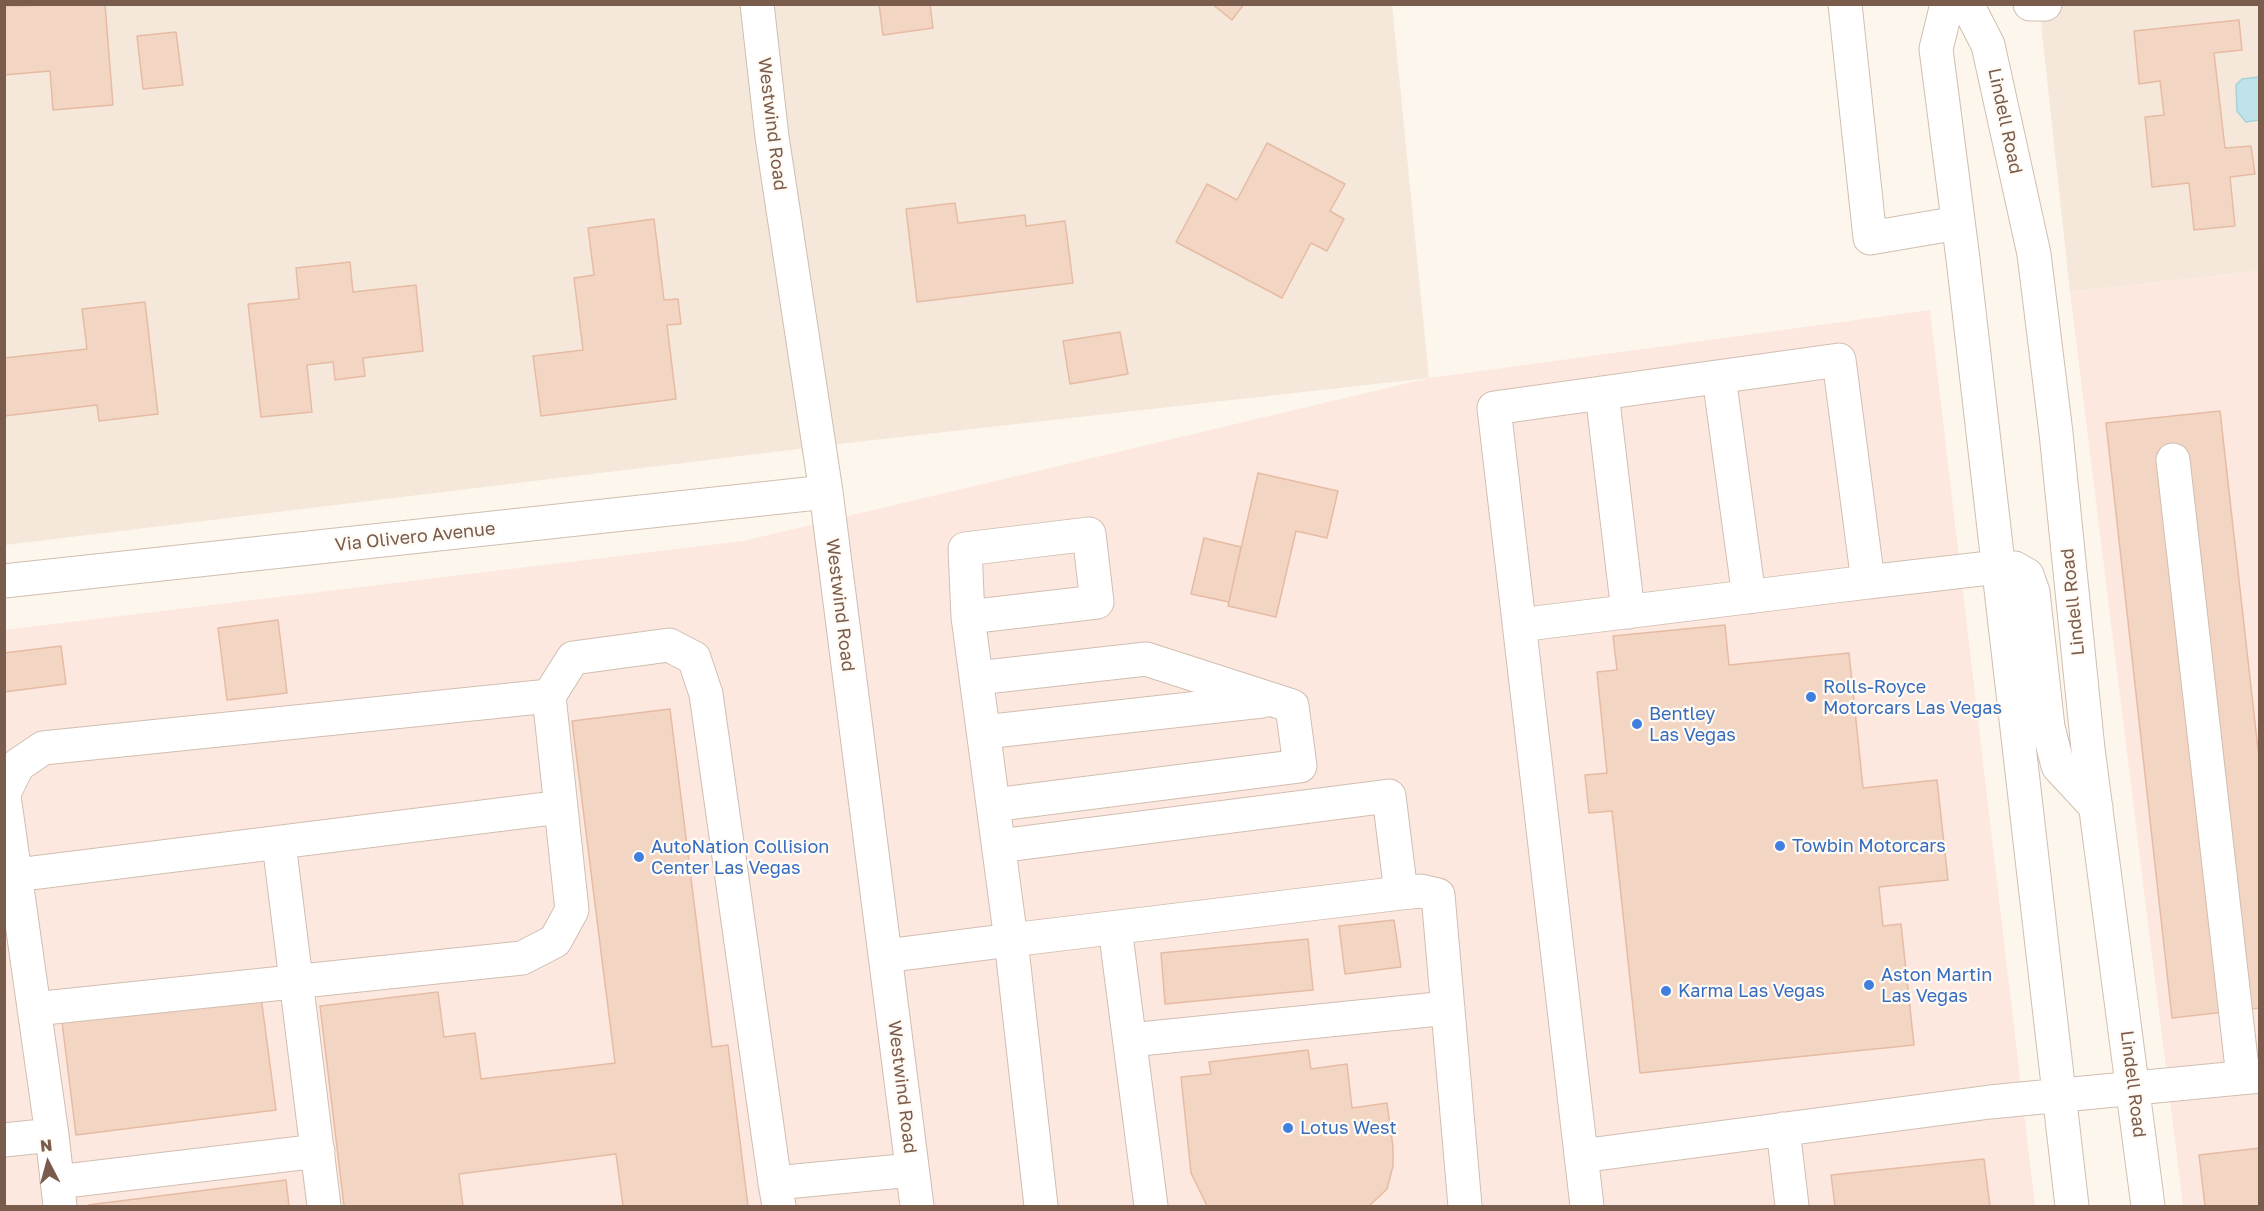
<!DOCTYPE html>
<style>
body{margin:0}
#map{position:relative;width:2264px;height:1211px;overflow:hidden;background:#fdf6ec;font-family:"Golos Text",sans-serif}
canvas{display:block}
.frame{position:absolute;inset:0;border:6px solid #7a5c4d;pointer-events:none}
.north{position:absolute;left:18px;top:1133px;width:60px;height:60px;-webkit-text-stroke:4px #fffaf3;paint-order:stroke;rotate:354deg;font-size:16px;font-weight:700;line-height:24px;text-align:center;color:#7a5c4d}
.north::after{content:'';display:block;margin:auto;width:21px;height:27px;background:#7a5c4d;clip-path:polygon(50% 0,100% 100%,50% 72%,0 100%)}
</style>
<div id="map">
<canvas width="2264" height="1211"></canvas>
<div class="frame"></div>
<div class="north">N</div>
</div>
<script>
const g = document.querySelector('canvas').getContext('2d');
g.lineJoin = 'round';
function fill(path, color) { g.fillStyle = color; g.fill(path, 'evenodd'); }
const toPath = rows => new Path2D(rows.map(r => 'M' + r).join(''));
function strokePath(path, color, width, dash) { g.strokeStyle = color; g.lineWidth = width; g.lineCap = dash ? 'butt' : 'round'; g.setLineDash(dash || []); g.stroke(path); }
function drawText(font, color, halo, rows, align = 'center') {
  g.font = font + ' "Golos Text",sans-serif'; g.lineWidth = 4.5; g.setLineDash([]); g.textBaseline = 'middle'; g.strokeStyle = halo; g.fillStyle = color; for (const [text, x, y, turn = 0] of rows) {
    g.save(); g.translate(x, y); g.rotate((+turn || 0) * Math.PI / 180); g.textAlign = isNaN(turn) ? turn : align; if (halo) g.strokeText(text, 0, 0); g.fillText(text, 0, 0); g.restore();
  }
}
fill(toPath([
 [4,5,1392,5,1429,378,865,441,5,545],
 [2039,5,2259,5,2259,271,2070,292]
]), '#f5e8da');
fill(toPath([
 [2259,271,2259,1206,2183,1206,2070,292],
 [1930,310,2035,1206,5,1206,4,630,743,541,1429,378]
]), '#fde8e0');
const water = toPath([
 [2259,77,2259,120,2246,122,2237,111,2236,85,2242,79,2259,77]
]);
fill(water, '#bfe3e8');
strokePath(water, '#a5d3da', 1.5);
const building = toPath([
 [105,4,113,105,53,110,50,71,4,75,4,6,105,4],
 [879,4,930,4,933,28,883,35,879,4],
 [1212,4,1244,4,1232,20,1212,4],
 [2239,20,2242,50,2214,53,2225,148,2251,146,2255,174,2230,177,2235,226,2194,230,2189,183,2152,187,2145,117,2164,115,2160,81,2139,84,2134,31,2239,20],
 [176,32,183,85,143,89,137,36,176,32],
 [1267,143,1345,184,1330,211,1344,219,1327,251,1311,243,1282,298,1176,242,1207,184,1237,200,1267,143],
 [955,203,958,223,1025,215,1026,226,1065,221,1073,283,917,302,906,209,955,203],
 [654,219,664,300,678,299,681,324,667,325,676,399,541,416,533,356,583,350,574,278,594,275,588,228,654,219],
 [350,262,353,292,416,285,423,351,363,358,365,376,335,380,333,362,307,365,312,412,261,417,248,304,299,299,296,268,350,262],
 [145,302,158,414,99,421,97,405,4,416,4,358,87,349,82,309,145,302],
 [1120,332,1128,374,1070,384,1063,341,1120,332],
 [2220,411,2260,767,2260,1008,2172,1018,2106,423,2220,411],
 [1258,473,1338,491,1327,538,1296,531,1276,617,1228,606,1258,473],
 [1204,538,1241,547,1229,602,1191,594,1204,538],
 [278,620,287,693,227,700,218,628,278,620],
 [1725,625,1729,665,1849,653,1863,788,1937,780,1948,880,1879,887,1883,926,1901,924,1914,1045,1640,1073,1612,811,1589,813,1585,775,1607,773,1597,672,1617,670,1613,636,1725,625],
 [61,646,66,684,4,692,4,653,61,646],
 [670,709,712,1047,728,1045,748,1206,623,1206,616,1154,459,1174,463,1206,344,1206,320,1006,438,992,444,1037,475,1033,481,1079,615,1063,572,721,670,709],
 [1394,920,1401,967,1345,974,1339,926,1394,920],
 [1308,939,1313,990,1165,1004,1161,953,1308,939],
 [261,997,276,1110,76,1135,62,1022,261,997],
 [1308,1050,1311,1069,1347,1064,1352,1108,1387,1103,1393,1147,1393,1166,1387,1189,1369,1206,1207,1206,1191,1173,1181,1077,1211,1074,1209,1062,1308,1050],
 [2260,1148,2260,1206,2205,1206,2199,1155,2260,1148],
 [1984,1159,1990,1206,1835,1206,1831,1175,1984,1159],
 [286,1180,289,1206,88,1206,88,1205,286,1180]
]);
fill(building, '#f3d5c3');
strokePath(building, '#e6bba3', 1.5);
const minor = toPath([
 [757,4,772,137,826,492,917,1206],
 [1845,4,1870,238,1958,223],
 [1947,4,1936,49,1963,259,2072,1206],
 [1967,4,1988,45,2034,254,2056,433,2088,749,2148,1206],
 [2030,4,2045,4],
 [1719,377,1749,597],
 [1602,393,1628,612],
 [2173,460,2243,1077],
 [4,581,826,492],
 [968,617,1097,602,1089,534,965,549,968,617,1011,940,1401,893,1421,891,1438,895,1465,1206],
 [1519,625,1868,582],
 [977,678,1146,659,1292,706,1300,766,993,805],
 [549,696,573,658,669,645,694,658,706,694,775,1183],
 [984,732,1262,701],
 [4,793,18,765,43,748,549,696,572,910,555,941,522,958,34,1009],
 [4,796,52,1135,4,1140],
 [279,843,324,1206],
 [999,846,1389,796,1401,893],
 [16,875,561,807],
 [1115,928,1151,1206],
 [885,956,1011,940,1041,1206],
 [1130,1040,1448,1008],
 [1783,1129,1792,1206],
 [52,1135,60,1206],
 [1581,1156,1990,1102,2260,1076],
 [57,1182,318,1151],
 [779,1206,775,1183,912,1170],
 [1587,1206,1494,408,1839,360,1868,582,1998,567,2015,568,2027,575,2033,592,2048,727,2058,766,2096,807]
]);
strokePath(minor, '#d1beb0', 35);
strokePath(minor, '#fff', 33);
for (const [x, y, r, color] of [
 [1811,697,6,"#3f7fe0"],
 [1637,724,6,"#3f7fe0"],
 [1780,846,6,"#3f7fe0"],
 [639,857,6,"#3f7fe0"],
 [1869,985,6,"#3f7fe0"],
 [1666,991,6,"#3f7fe0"],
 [1288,1128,6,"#3f7fe0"]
]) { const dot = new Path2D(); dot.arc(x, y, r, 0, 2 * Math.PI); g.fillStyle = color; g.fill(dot); strokePath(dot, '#fffaf3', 2); }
drawText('18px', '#7a5c4d', '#fffaf3', [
 ["Lindell Road",2005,121,78],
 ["Westwind Road",772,124,83],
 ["Via Olivero Avenue",415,537,-6],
 ["Lindell Road",2073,602,-96],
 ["Westwind Road",840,605,83],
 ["Lindell Road",2133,1084,83],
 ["Westwind Road",902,1087,83]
]);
drawText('18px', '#366cbe', '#fffaf3', [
 ["Rolls-Royce",1823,687],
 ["Motorcars Las Vegas",1823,708],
 ["Bentley",1649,714],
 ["Las Vegas",1649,735],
 ["Towbin Motorcars",1792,846],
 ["AutoNation Collision",651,847],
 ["Center Las Vegas",651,868],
 ["Aston Martin",1881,975],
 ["Las Vegas",1881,996],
 ["Karma Las Vegas",1678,991],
 ["Lotus West",1300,1128]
], 'left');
</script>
